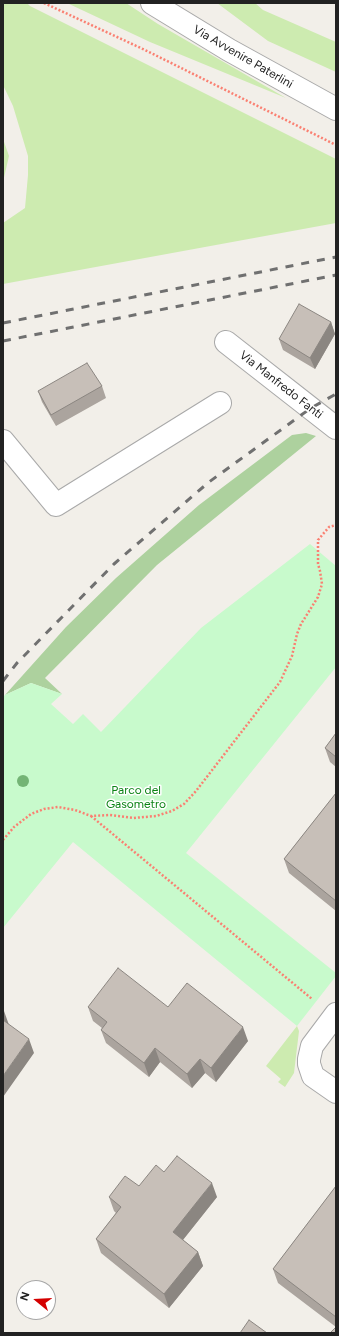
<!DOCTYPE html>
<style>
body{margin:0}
#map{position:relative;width:339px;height:1336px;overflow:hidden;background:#f2efe9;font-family:Figtree,sans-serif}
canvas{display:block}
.frame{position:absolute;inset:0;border:4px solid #222;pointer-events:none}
.north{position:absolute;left:16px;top:1280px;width:40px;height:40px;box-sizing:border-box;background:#fff;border:1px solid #a7a7a7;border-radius:50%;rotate:288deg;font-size:11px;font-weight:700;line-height:16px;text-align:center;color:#222}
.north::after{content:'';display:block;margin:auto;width:14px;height:18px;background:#d40000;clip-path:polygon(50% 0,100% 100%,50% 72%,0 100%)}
</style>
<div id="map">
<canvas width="339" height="1336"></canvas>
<div class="frame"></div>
<div class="north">N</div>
</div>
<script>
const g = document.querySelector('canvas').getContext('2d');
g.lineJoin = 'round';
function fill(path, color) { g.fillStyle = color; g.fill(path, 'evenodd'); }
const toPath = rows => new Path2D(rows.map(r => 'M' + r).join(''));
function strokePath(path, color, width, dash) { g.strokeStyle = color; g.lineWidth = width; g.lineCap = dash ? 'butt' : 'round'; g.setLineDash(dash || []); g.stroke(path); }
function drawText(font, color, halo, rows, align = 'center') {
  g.font = font + ' Figtree,sans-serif'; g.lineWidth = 3; g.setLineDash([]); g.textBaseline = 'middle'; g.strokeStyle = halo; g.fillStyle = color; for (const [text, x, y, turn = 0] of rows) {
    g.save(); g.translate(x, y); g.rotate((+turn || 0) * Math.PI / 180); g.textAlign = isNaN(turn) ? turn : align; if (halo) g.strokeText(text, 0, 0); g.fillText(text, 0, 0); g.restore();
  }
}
fill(toPath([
 [3,3,27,3,30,6,336,159,336,223,3,284,3,223,25,208,28,175,28,156,13,106,3,85],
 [67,3,126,3,158,24,286,98,150,42],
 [217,3,255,3,263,10,336,42,336,72,268,41],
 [3,139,9,156,3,182],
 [297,1026,299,1031,294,1073,285,1087,278,1082,281,1079,266,1066]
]), '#cdebb0');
fill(toPath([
 [306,433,316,436,157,565,45,678,62,694,31,683,5,695,66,627,116,578,199,505,292,435]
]), '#add19e');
fill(toPath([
 [310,544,336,566,336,667,186,853,336,973,336,976,297,1026,73,842,3,928,3,697,5,695,31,683,62,694,51,704,73,724,83,714,101,732,201,628]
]), '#c8facc');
const street = toPath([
 [152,3,229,50,336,109],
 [226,342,336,428],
 [3,441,56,505,220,403],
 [336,1014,312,1046,309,1059,309,1064,313,1076,336,1092]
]);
strokePath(street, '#a9a9a9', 24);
strokePath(toPath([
 [44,3,145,50,336,145],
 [91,816,312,999],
 [3,840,14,827,31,814,44,809,58,807,75,810,91,816,110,815,133,818,156,816,172,811,184,804,196,791,280,682,292,656,297,634,301,624,318,597,322,584,320,571,318,564,318,540,329,527,336,525]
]), '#fa8072', 2.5, [2, 2]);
strokePath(street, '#fff', 22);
strokePath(toPath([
 [3,323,336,257],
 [3,341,336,275],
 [3,681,17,663,114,564,209,482,311,408,336,394]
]), '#707070', 3, [8, 8]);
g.fillStyle = '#74b475';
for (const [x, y] of [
 [23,781]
]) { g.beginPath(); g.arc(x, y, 6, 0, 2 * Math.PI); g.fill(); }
fill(toPath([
 [331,322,335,334,315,369,283,350,279,339],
 [102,386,106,398,56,426,42,402,38,391],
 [336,733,336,767,330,762,325,748],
 [336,793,336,911,289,873,284,859],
 [88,1007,168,1007,248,1041,216,1082,205,1073,192,1088,160,1062,149,1077,106,1043,101,1030,102,1028,93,1021],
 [164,1172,217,1197,183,1240,198,1252,203,1266,169,1308,101,1253,96,1239,116,1213,114,1211,109,1197,139,1186],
 [336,1186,336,1333,336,1327,278,1283,273,1269]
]), '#aba49e');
fill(toPath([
 [331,322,335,334,315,369,310,358],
 [4,1011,9,1025,3,1027,3,1013],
 [243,1027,248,1041,216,1082,211,1068],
 [29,1039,34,1053,3,1097,3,1076],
 [155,1048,160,1062,149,1077,144,1063],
 [200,1059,205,1073,192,1088,187,1074],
 [212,1183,217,1197,178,1246,173,1232],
 [198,1252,203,1266,169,1308,164,1294]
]), '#8b8681');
const building = toPath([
 [299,304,331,322,310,358,279,339,299,304],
 [87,363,102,386,51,415,38,391,87,363],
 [336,733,336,757,325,748,336,733],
 [336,793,336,901,284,859,336,793],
 [118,968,168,1007,187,983,243,1027,211,1068,200,1059,187,1074,155,1048,144,1063,101,1030,107,1022,88,1007,118,968],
 [3,1020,29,1039,3,1076,3,1020],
 [177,1156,212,1183,173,1232,198,1252,164,1294,96,1239,121,1207,109,1197,125,1176,139,1186,156,1165,164,1172,177,1156],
 [336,1186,336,1317,273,1269,336,1186],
 [249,1320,267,1333,240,1333,249,1320],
 [336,1327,336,1333,330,1333,336,1327]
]);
fill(building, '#c7bfb8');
strokePath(building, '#8b8681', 1);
drawText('12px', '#222', '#fff', [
 ["Via Avvenire Paterlini",243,57,30],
 ["Via Manfredo Fanti",281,385,38]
]);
drawText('12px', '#0c8416', '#fff', [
 ["Parco del",136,790],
 ["Gasometro",136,804]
]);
</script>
